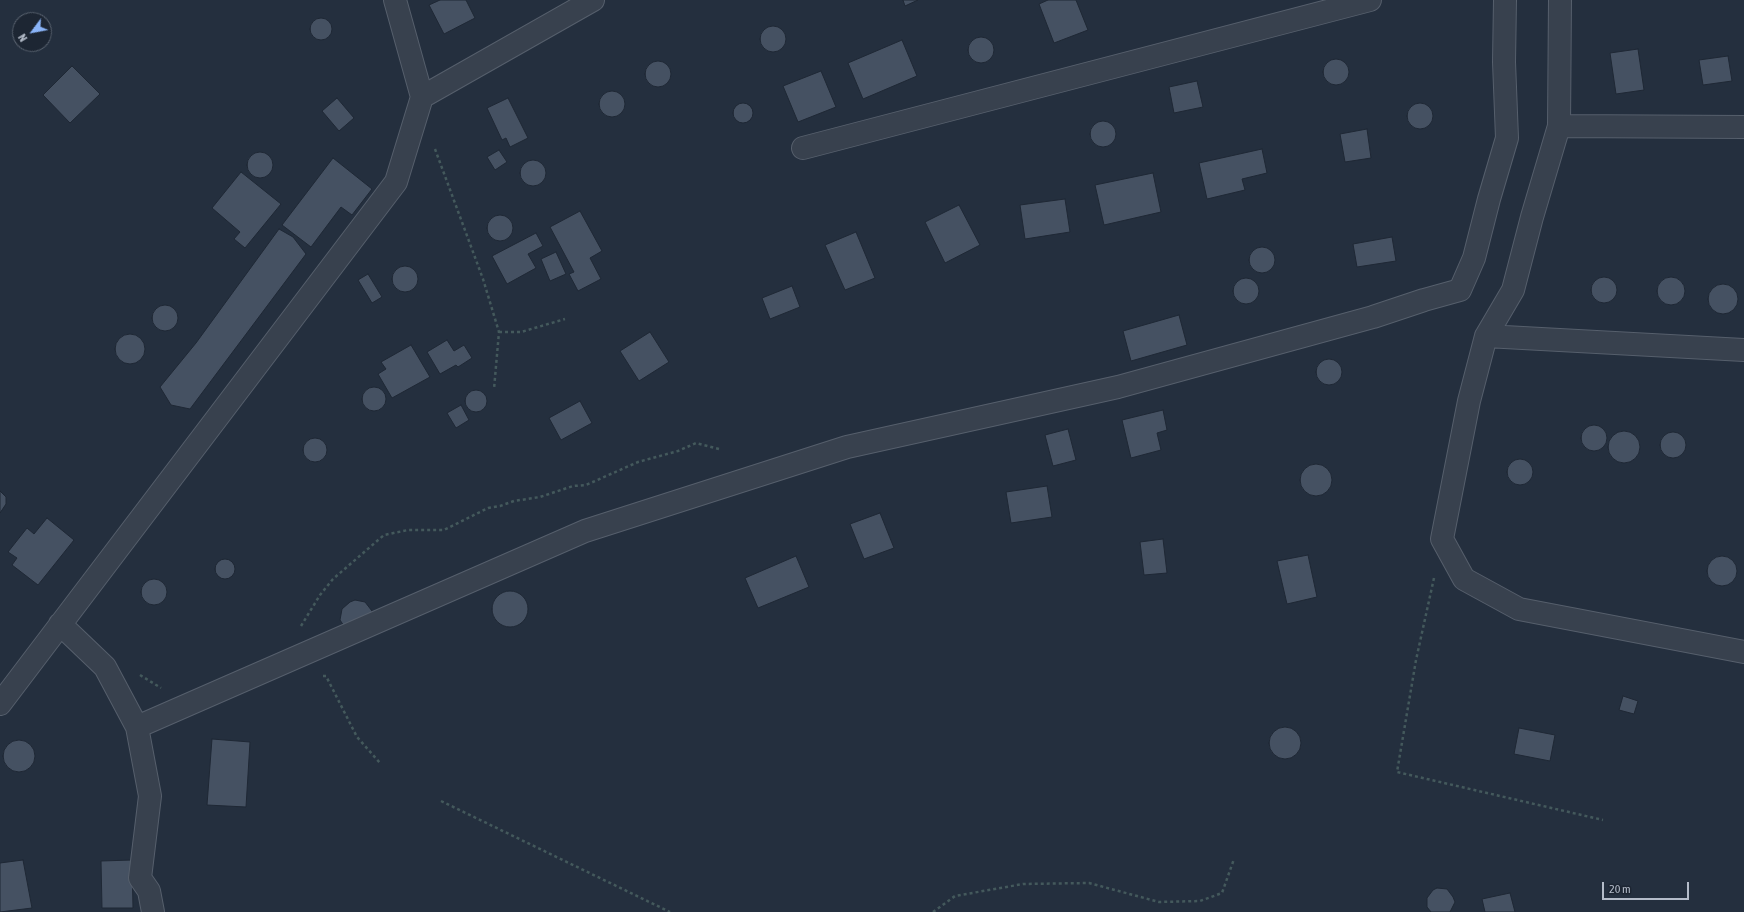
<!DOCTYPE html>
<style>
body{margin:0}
#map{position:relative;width:1744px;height:912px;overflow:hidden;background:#242f3e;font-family:"Asap Condensed",sans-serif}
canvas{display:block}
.north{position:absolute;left:12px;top:12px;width:40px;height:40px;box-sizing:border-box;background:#1d2633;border:1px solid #59626f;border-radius:50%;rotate:238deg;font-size:11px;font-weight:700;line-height:16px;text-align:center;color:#b4bcc9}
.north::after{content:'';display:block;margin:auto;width:14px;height:18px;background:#8ab4f8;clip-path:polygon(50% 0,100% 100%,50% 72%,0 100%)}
.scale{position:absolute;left:1602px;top:882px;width:87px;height:18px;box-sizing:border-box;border:2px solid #b4bcc9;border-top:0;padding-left:5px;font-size:12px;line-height:14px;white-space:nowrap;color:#b4bcc9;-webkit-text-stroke:3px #1d2633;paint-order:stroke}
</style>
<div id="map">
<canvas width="1744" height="912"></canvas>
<div class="north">N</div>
<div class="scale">20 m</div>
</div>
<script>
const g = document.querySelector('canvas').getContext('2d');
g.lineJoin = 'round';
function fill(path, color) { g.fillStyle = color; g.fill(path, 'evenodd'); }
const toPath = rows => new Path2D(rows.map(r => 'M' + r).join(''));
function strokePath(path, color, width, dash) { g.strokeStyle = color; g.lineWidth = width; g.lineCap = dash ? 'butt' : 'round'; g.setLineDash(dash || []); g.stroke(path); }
const building = toPath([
 [440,0,466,0,475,18,444,34,429,5,440,0],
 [903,0,918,0,905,6,903,0],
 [1048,0,1076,0,1088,30,1054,43,1039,4,1048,0],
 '310 29a11 11 0 1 1 22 0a11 11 0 1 1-22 0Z',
 '760 39a13 13 0 1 1 26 0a13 13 0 1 1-26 0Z',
 '968 50a13 13 0 1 1 26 0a13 13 0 1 1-26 0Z',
 [902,40,917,76,863,99,848,63,902,40],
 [1638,49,1644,90,1616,94,1610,53,1638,49],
 [1728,56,1732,81,1703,85,1699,60,1728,56],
 '1323 72a13 13 0 1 1 26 0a13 13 0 1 1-26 0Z',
 '645 74a13 13 0 1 1 26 0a13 13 0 1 1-26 0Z',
 [72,66,100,94,70,123,43,95,72,66],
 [821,71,836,107,798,122,783,86,821,71],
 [1197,81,1203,107,1174,113,1169,87,1197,81],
 '599 104a13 13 0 1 1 26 0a13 13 0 1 1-26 0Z',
 [337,98,354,118,339,131,322,111,337,98],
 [508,98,528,138,510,147,506,138,502,140,487,108,508,98],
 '733 113a10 10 0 1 1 20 0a10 10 0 1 1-20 0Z',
 '1407 116a13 13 0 1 1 26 0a13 13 0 1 1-26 0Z',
 '1090 134a13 13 0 1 1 26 0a13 13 0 1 1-26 0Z',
 [1367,129,1371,158,1345,162,1340,134,1367,129],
 [1262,149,1267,173,1242,179,1245,190,1207,199,1199,163,1262,149],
 [499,150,507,162,495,170,487,157,499,150],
 '247 165a13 13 0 1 1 26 0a13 13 0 1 1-26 0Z',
 [333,158,372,189,352,215,341,207,311,247,282,225,333,158],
 '520 173a13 13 0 1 1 26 0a13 13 0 1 1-26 0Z',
 [241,172,281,204,245,248,234,239,240,232,212,208,241,172],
 [1153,173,1161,212,1104,225,1095,185,1153,173],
 [1065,199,1070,232,1025,239,1020,205,1065,199],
 [959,205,980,245,945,263,925,222,959,205],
 [580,211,602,251,590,258,601,279,578,291,569,274,574,272,550,227,580,211],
 '487 228a13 13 0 1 1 26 0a13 13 0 1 1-26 0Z',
 [279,229,293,237,306,254,190,409,171,405,160,387,196,343,279,229],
 [856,232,875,278,845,290,825,245,856,232],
 [536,233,543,246,528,254,536,268,507,284,492,256,536,233],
 [1392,237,1396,261,1357,267,1353,244,1392,237],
 '1249 260a13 13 0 1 1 26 0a13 13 0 1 1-26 0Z',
 [556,252,566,274,550,281,541,259,556,252],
 '392 279a13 13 0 1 1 26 0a13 13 0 1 1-26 0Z',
 [368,274,382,297,372,303,358,280,368,274],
 '1657 291a14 14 0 1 1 28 0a14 14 0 1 1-28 0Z',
 '1591 290a13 13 0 1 1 26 0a13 13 0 1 1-26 0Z',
 '1233 291a13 13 0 1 1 26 0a13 13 0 1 1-26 0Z',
 '1708 299a15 15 0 1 1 30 0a15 15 0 1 1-30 0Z',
 [792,286,800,307,770,319,762,298,792,286],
 '152 318a13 13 0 1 1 26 0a13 13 0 1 1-26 0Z',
 [1179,315,1187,345,1131,361,1123,331,1179,315],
 [650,332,669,362,639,381,620,351,650,332],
 '115 349a15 15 0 1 1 30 0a15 15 0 1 1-30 0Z',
 [447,340,454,351,464,345,472,358,458,367,456,365,440,374,427,352,447,340],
 [411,345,430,377,392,398,378,374,386,369,381,362,411,345],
 '1316 372a13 13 0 1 1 26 0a13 13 0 1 1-26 0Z',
 '362 399a12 12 0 1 1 24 0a12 12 0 1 1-24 0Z',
 '465 401a11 11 0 1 1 22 0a11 11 0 1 1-22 0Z',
 [580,401,592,423,561,440,549,418,580,401],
 [461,405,469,420,456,428,447,413,461,405],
 [1163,410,1167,430,1157,433,1161,450,1131,458,1122,420,1163,410],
 '1581 438a13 13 0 1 1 26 0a13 13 0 1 1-26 0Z',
 [1068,429,1076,460,1053,466,1045,435,1068,429],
 '1608 447a16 16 0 1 1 32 0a16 16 0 1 1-32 0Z',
 '1660 445a13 13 0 1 1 26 0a13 13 0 1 1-26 0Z',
 '303 450a12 12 0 1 1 24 0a12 12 0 1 1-24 0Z',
 '1507 472a13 13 0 1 1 26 0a13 13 0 1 1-26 0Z',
 '1300 480a16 16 0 1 1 32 0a16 16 0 1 1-32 0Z',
 [1047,486,1052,517,1011,523,1006,492,1047,486],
 [0,491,6,497,6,504,0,513,0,491],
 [880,513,894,548,864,559,850,524,880,513],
 [47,518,74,540,38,585,12,565,17,558,8,552,27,528,34,534,47,518],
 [1163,539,1167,573,1144,575,1140,542,1163,539],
 [1308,555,1317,597,1287,604,1277,561,1308,555],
 [796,556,809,587,758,608,745,578,796,556],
 '1707 571a15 15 0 1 1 30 0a15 15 0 1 1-30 0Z',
 '215 569a10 10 0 1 1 20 0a10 10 0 1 1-20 0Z',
 '141 592a13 13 0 1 1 26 0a13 13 0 1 1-26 0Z',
 '492 609a18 18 0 1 1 36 0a18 18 0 1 1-36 0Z',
 [355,600,365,602,372,611,373,616,346,629,340,620,342,609,350,602,355,600],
 [1623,696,1638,701,1634,714,1619,710,1623,696],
 '1269 743a16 16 0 1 1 32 0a16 16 0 1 1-32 0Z',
 [1519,728,1555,735,1550,761,1514,754,1519,728],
 [212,739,250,742,246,807,207,805,212,739],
 '3 756a16 16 0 1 1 32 0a16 16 0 1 1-32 0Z',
 [23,860,32,908,0,912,0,863,23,860],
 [132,860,133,908,102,908,101,861,132,860],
 [1437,888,1447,889,1453,897,1455,902,1450,912,1431,912,1427,907,1427,898,1433,890,1437,888],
 [1510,893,1515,912,1485,912,1482,899,1510,893]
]);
fill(building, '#455162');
strokePath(building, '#1f2835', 1);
const minor = toPath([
 [1560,0,1559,126,1532,217,1513,290,1486,336,1469,401,1442,539,1464,579,1519,609,1744,652],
 [422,97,593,0],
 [1559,126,1744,127],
 [803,148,1370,0],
 [1486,336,1744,350],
 [60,624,105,667,137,727,150,796,140,878,149,891,153,912],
 [0,704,396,182,422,97,395,0],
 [137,727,585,531,847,447,1118,387,1373,317,1424,300,1460,290,1474,258,1489,199,1507,138,1504,62,1505,0]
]);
strokePath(minor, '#565f6c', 24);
strokePath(toPath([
 [435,149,483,279,499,332,494,389],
 [499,332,521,332,565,319],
 [1434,578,1416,660,1397,772,1603,820],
 [301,626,320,595,333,579,384,535,408,530,444,530,488,508,500,506,514,501,540,497,573,486,586,485,638,462,678,451,696,443,719,449],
 [140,675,161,688],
 [323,676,326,676,357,737,380,763],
 [441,801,670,912],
 [933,912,955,896,1023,884,1089,883,1159,902,1200,901,1222,893,1234,859]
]), '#44595c', 2.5, [3, 3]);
strokePath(minor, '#38414e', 22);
</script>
